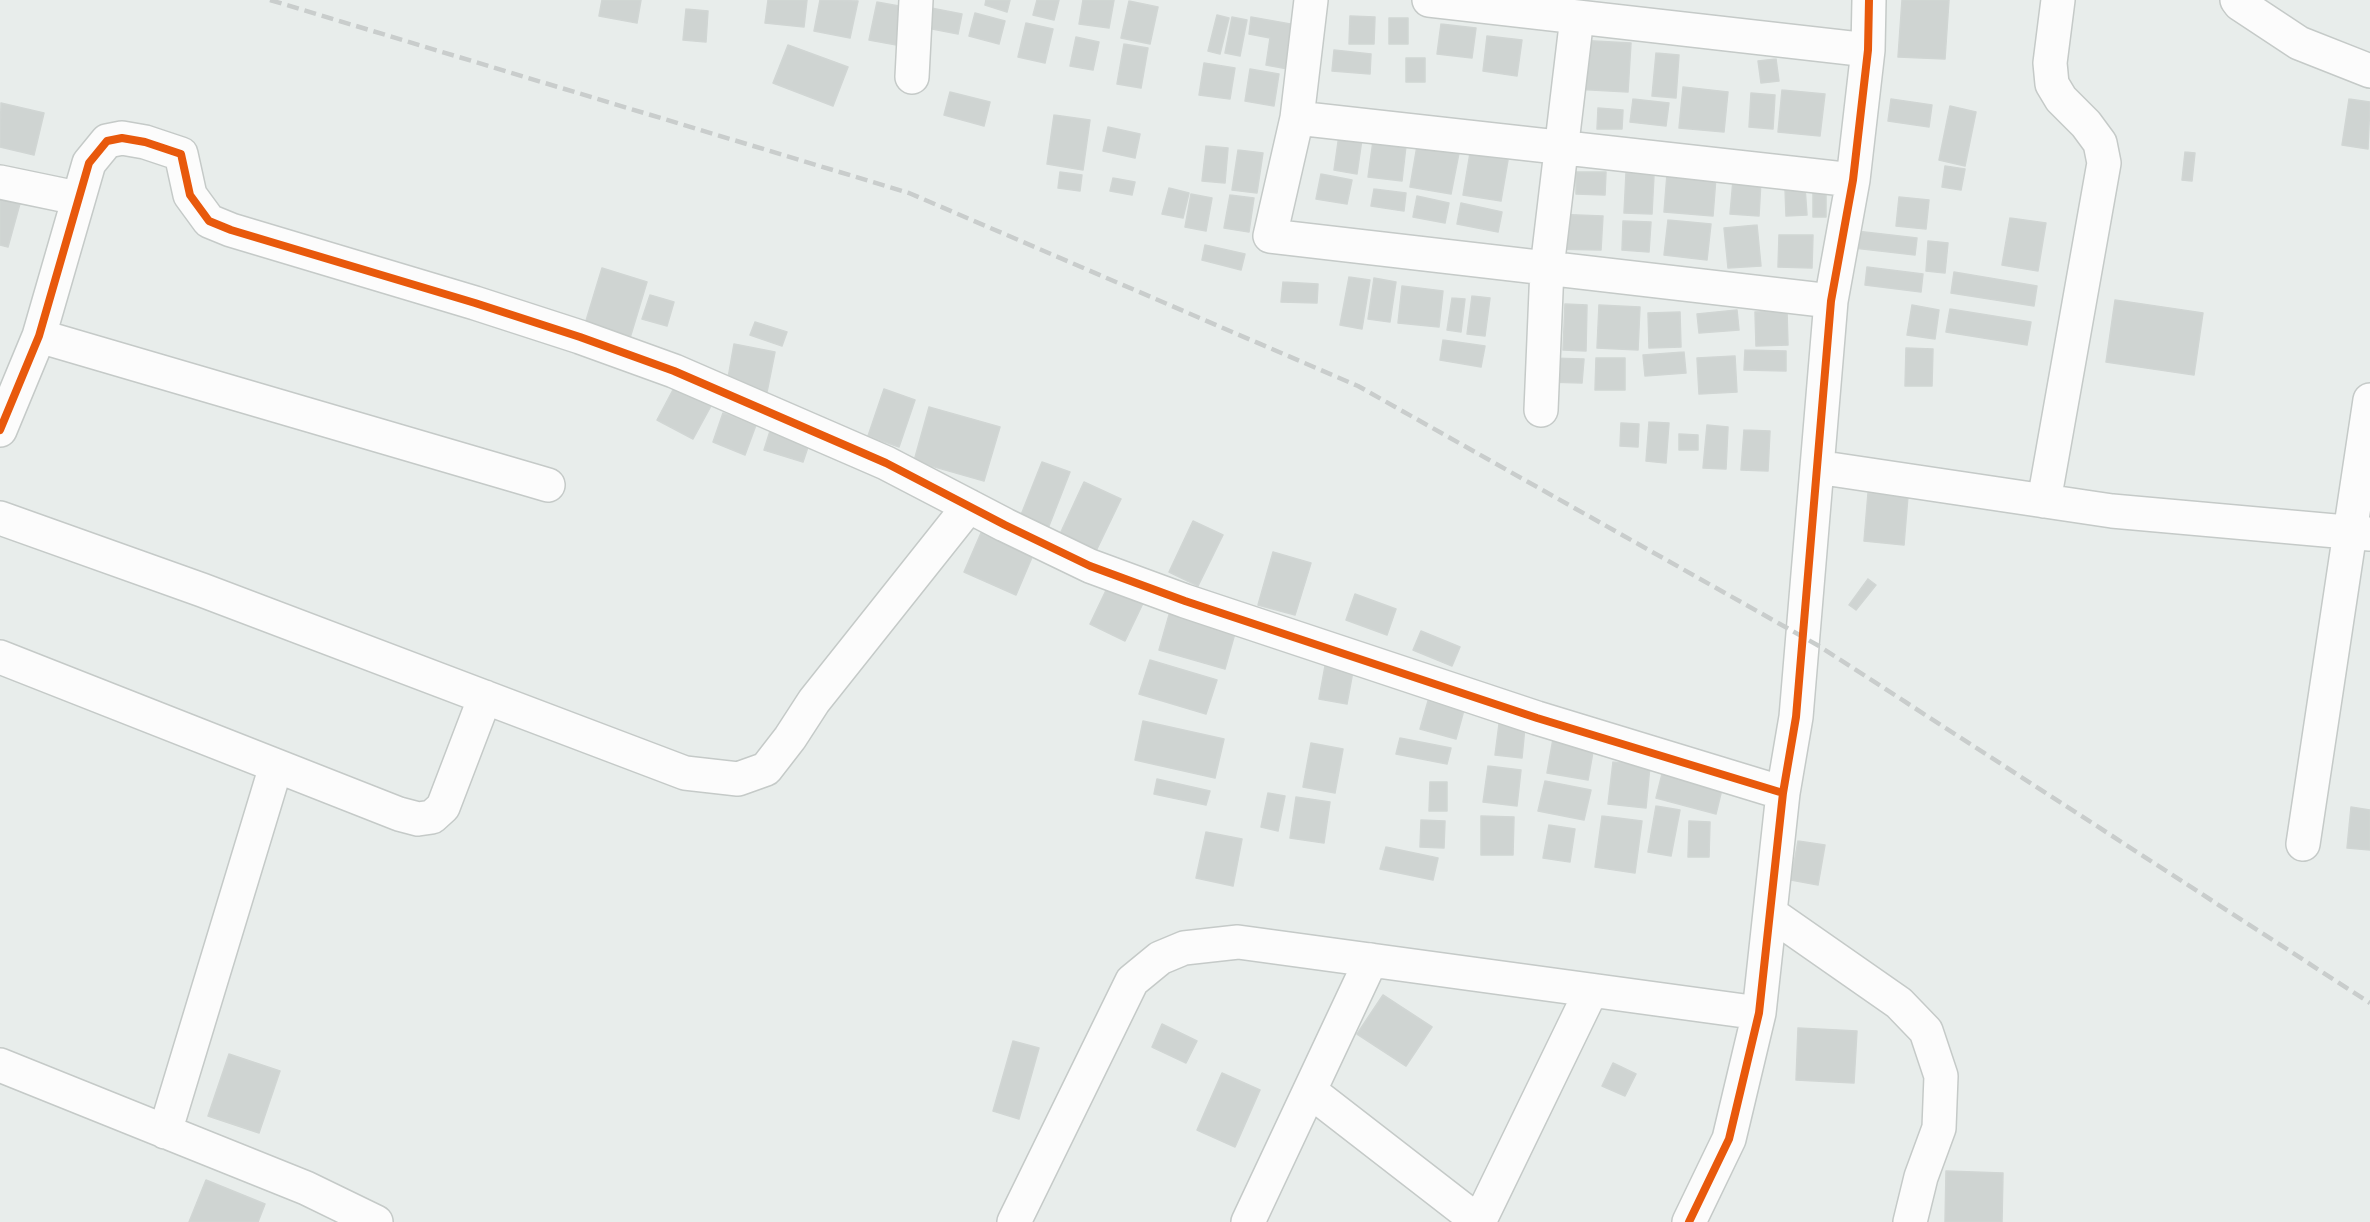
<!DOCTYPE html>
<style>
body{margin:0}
canvas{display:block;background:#e8edeb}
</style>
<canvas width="2370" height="1222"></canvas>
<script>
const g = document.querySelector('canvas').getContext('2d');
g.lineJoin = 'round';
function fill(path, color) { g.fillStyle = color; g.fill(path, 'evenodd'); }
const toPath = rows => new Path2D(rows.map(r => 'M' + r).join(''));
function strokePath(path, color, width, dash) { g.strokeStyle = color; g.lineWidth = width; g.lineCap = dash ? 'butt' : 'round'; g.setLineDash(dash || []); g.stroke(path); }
const building = toPath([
 [602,0,641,0,637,23,599,16,602,0],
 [768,0,807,0,804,27,765,23,768,0],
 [820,0,858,1,850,38,814,31,820,0],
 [986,0,1010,0,1007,12,985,5,986,0],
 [1037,0,1059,0,1054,20,1033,15,1037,0],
 [1083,0,1114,0,1109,28,1079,24,1083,0],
 [1902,0,1949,0,1945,59,1898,57,1902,0],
 [1129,1,1158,7,1150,44,1121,38,1129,1],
 [877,2,910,8,902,46,869,40,877,2],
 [926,7,962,14,958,34,922,27,926,7],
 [686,9,708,11,706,42,683,40,686,9],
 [975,13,1005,21,999,44,969,36,975,13],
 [1217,15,1229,18,1220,54,1208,51,1217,15],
 [1350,16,1375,17,1374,44,1349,44,1350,16],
 [1232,17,1247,20,1240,56,1225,53,1232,17],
 [1251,17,1296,25,1288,69,1266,65,1270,38,1249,34,1251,17],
 [1389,18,1408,18,1408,44,1389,44,1389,18],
 [1026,23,1053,29,1045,63,1018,57,1026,23],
 [1441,24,1476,28,1472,58,1437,54,1441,24],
 [1487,36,1522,40,1517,76,1483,71,1487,36],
 [1076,37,1099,42,1093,70,1070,66,1076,37],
 [1576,40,1631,43,1628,92,1573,89,1576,40],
 [1124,44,1148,48,1141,88,1117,84,1124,44],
 [788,45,848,67,833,106,773,83,788,45],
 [1334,50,1371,54,1370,74,1332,71,1334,50],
 [1656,53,1679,55,1676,98,1652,96,1656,53],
 [1406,58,1425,58,1425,82,1406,82,1406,58],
 [1776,59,1779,81,1761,83,1758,61,1776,59],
 [1204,63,1235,68,1230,99,1199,95,1204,63],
 [1250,69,1279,74,1274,106,1245,101,1250,69],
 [1683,87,1728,92,1724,132,1679,128,1683,87],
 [1782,90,1825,94,1820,136,1778,132,1782,90],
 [950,92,990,102,984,126,944,115,950,92],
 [1751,93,1775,95,1773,129,1749,127,1751,93],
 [1633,99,1669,103,1666,126,1630,122,1633,99],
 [1891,99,1932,105,1929,127,1888,121,1891,99],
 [2349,99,2370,102,2368,149,2342,145,2349,99],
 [1,103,44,113,34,155,0,147,1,103],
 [1950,106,1976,112,1965,166,1939,160,1950,106],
 [1598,108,1623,110,1622,129,1597,129,1598,108],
 [1054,115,1090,120,1083,170,1047,164,1054,115],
 [1108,127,1140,134,1135,158,1103,151,1108,127],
 [1339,135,1362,139,1357,174,1334,170,1339,135],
 [1373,141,1406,146,1402,181,1368,177,1373,141],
 [1206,146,1228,148,1225,183,1202,181,1206,146],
 [1417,146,1459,153,1451,194,1410,187,1417,146],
 [1238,150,1263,153,1257,193,1232,190,1238,150],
 [2185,152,2195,153,2192,181,2182,180,2185,152],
 [1470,153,1508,160,1501,201,1463,195,1470,153],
 [1945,166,1965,169,1961,190,1942,187,1945,166],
 [1060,172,1082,175,1080,191,1058,188,1060,172],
 [1576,172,1606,172,1605,195,1576,194,1576,172],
 [1626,173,1654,175,1652,214,1624,213,1626,173],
 [1321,174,1352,180,1347,204,1316,199,1321,174],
 [1667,174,1716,177,1713,216,1664,212,1667,174],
 [1113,178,1135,182,1132,195,1110,191,1113,178],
 [1733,180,1761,181,1759,216,1730,214,1733,180],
 [1813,182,1826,182,1826,217,1813,217,1813,182],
 [1805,187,1807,215,1786,216,1785,188,1805,187],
 [1169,188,1189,193,1183,218,1162,214,1169,188],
 [1374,189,1406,193,1404,211,1371,206,1374,189],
 [0,194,21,200,8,247,0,245,0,194],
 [1191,194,1212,198,1206,231,1185,227,1191,194],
 [1230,195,1254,198,1249,232,1224,228,1230,195],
 [1417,196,1449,203,1445,223,1413,217,1417,196],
 [1899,197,1929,200,1926,229,1896,226,1899,197],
 [1461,203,1502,212,1498,232,1457,224,1461,203],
 [1552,214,1603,216,1601,250,1551,249,1552,214],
 [2010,218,2046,223,2038,271,2002,265,2010,218],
 [1668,220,1711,224,1707,260,1664,255,1668,220],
 [1623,221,1651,222,1649,252,1622,250,1623,221],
 [1757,225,1761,266,1728,268,1724,228,1757,225],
 [1856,231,1917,238,1915,255,1854,248,1856,231],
 [1779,235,1813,235,1812,268,1778,267,1779,235],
 [1928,241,1948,243,1945,273,1926,271,1928,241],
 [1205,245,1245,254,1241,270,1202,260,1205,245],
 [1867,267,1923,274,1921,292,1865,285,1867,267],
 [602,268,647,282,630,338,585,324,602,268],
 [1954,272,2037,286,2034,306,1951,293,1954,272],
 [1349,277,1370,280,1362,329,1340,325,1349,277],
 [1374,278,1396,282,1390,322,1368,319,1374,278],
 [1283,282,1318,284,1317,303,1281,302,1283,282],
 [1402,286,1443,291,1439,327,1398,323,1402,286],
 [650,295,674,302,667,326,642,319,650,295],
 [1472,296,1490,298,1485,336,1467,334,1472,296],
 [1452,298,1465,299,1461,332,1447,330,1452,298],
 [2115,300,2203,313,2194,375,2106,362,2115,300],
 [1565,304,1587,305,1586,351,1563,350,1565,304],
 [1599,305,1640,307,1638,350,1597,348,1599,305],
 [1912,305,1939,310,1935,339,1907,335,1912,305],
 [1950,309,2031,322,2027,345,1946,332,1950,309],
 [1737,310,1739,330,1699,333,1697,314,1737,310],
 [1787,311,1788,345,1756,346,1755,312,1787,311],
 [1680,312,1681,347,1649,348,1648,313,1680,312],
 [755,322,787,332,782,346,750,335,755,322],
 [1443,340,1485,346,1481,367,1440,360,1443,340],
 [734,344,775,352,767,392,727,384,734,344],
 [1906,348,1933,349,1932,386,1905,386,1906,348],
 [1745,350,1786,351,1786,371,1744,370,1745,350],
 [1684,352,1686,373,1645,376,1643,355,1684,352],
 [1735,356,1737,392,1699,394,1697,358,1735,356],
 [1549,358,1584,359,1582,383,1548,382,1549,358],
 [1596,358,1625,358,1625,390,1595,390,1596,358],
 [675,386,711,406,693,439,657,420,675,386],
 [884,389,915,400,899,447,868,436,884,389],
 [929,407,1000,427,984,481,914,461,929,407],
 [723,413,756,425,745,455,713,442,723,413],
 [1649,422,1669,423,1666,463,1646,461,1649,422],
 [1621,423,1639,424,1638,447,1620,446,1621,423],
 [1707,425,1728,427,1726,469,1703,468,1707,425],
 [1744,430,1770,431,1768,471,1741,470,1744,430],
 [770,431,809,444,803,462,764,450,770,431],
 [1679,434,1698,435,1698,450,1679,450,1679,434],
 [1042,462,1070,472,1047,531,1019,520,1042,462],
 [1084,482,1121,499,1096,551,1060,534,1084,482],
 [1868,493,1908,496,1904,545,1864,541,1868,493],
 [1193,521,1223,535,1198,586,1169,572,1193,521],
 [981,533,1033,555,1016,595,964,572,981,533],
 [1273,552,1311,563,1295,615,1258,605,1273,552],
 [1868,579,1876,585,1856,610,1849,605,1868,579],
 [1110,582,1145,599,1125,641,1090,624,1110,582],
 [1355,594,1396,609,1387,635,1346,620,1355,594],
 [1171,608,1237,626,1225,669,1159,650,1171,608],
 [1421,631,1460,647,1452,666,1413,650,1421,631],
 [1150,660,1217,680,1206,714,1139,694,1150,660],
 [1325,666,1353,671,1347,704,1319,699,1325,666],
 [1428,701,1464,710,1456,739,1420,729,1428,701],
 [1143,721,1224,739,1215,778,1135,760,1143,721],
 [1499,724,1525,727,1522,758,1495,755,1499,724],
 [1400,738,1451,748,1447,764,1396,754,1400,738],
 [1553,739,1594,746,1588,780,1547,773,1553,739],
 [1311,743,1343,749,1335,793,1303,787,1311,743],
 [1613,762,1650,766,1646,808,1608,804,1613,762],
 [1488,766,1521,770,1517,806,1483,802,1488,766],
 [1664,766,1724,781,1716,814,1656,798,1664,766],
 [1157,779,1210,791,1206,805,1154,794,1157,779],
 [1545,781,1591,790,1584,820,1538,811,1545,781],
 [1430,782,1447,782,1447,811,1429,811,1430,782],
 [1268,793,1285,796,1278,831,1261,827,1268,793],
 [1296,797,1330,802,1324,843,1290,838,1296,797],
 [1656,806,1680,810,1671,856,1648,852,1656,806],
 [2351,807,2370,810,2370,850,2347,848,2351,807],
 [1481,816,1514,817,1513,855,1481,855,1481,816],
 [1602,816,1642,821,1635,873,1595,867,1602,816],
 [1421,820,1445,821,1444,848,1420,847,1421,820],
 [1689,821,1710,822,1709,857,1688,857,1689,821],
 [1549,825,1575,829,1570,862,1543,858,1549,825],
 [1206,832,1242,839,1233,886,1196,878,1206,832],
 [1798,841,1825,845,1818,885,1791,880,1798,841],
 [1386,847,1438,858,1433,880,1380,869,1386,847],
 [1383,995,1432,1027,1406,1066,1357,1034,1383,995],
 [1162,1024,1197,1041,1186,1063,1152,1047,1162,1024],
 [1798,1028,1857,1031,1854,1083,1796,1080,1798,1028],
 [1013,1041,1039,1048,1019,1119,993,1111,1013,1041],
 [229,1054,280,1071,259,1133,208,1116,229,1054],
 [1613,1063,1636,1074,1625,1096,1602,1086,1613,1063],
 [1222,1073,1260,1090,1235,1147,1197,1130,1222,1073],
 [1946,1171,2003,1173,2002,1222,1945,1222,1946,1171],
 [206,1180,265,1204,258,1222,189,1222,206,1180]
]);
fill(building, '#cfd4d2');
strokePath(building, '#d1d6d4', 1.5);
const minor = toPath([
 [1311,0,1297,118,1270,236,1831,301],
 [1429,0,1868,50],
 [2237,0,2240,4,2299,43,2370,71],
 [912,77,916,0],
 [1297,118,1853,180],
 [0,182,77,198],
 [39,336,548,485],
 [1541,410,1547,268,1577,17],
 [0,430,39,336,89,163,107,141,122,138,145,142,181,154,190,195,209,221,231,230,475,303,580,337,674,371,886,463,1005,525,1090,566,1185,601,1537,718,1783,793],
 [1817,467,2112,511,2370,534],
 [2044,501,2104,163,2100,143,2086,124,2061,99,2052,84,2050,63,2058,0],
 [0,518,202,590,685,773,738,779,766,769,790,738,814,701,969,506],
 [0,657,399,814,418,819,432,817,443,807,485,697],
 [2303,844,2370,400],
 [1770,913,1899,1003,1926,1031,1941,1076,1939,1128,1921,1177,1910,1222],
 [0,1065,306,1188,376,1222],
 [1310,1091,1479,1222],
 [165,1132,276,766],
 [1014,1222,1132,981,1160,958,1184,948,1238,942,1759,1013],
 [1248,1222,1371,960],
 [1479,1222,1591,991],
 [1689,1222,1729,1139,1759,1013,1783,793,1796,717,1831,301,1853,180,1868,50,1869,0]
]);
strokePath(minor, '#c5cac8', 36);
strokePath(minor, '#fcfcfc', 33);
strokePath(toPath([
 [270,0,909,193,1358,386,1819,646,2370,1003]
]), '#c9cdcc', 4.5, [12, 6]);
strokePath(toPath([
 [0,430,39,336,89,163,107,141,122,138,145,142,181,154,190,195,209,221,231,230,475,303,580,337,674,371,886,463,1005,525,1090,566,1185,601,1537,718,1783,793],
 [1689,1222,1729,1139,1759,1013,1783,793,1796,717,1831,301,1853,180,1868,50,1869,0]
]), '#e8590c', 8);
</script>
